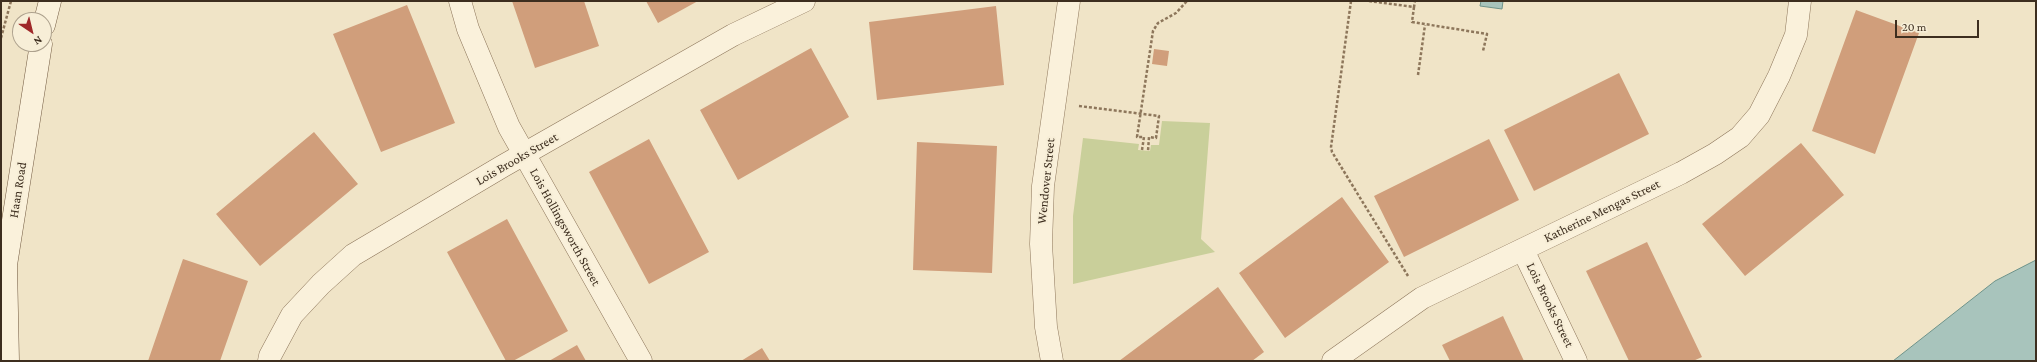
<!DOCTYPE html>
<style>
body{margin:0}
#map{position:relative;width:2037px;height:362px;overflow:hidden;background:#f0e4c7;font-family:"Crimson Pro",serif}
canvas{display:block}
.frame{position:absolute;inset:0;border:2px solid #3d2e1f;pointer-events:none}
.north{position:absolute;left:12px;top:12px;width:40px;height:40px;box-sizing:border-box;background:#f7eed7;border:1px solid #ada18d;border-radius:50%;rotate:145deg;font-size:11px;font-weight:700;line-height:16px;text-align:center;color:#3d2e1f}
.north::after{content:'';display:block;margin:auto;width:14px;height:18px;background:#9f2829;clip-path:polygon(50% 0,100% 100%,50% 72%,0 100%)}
.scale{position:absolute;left:1895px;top:20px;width:84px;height:18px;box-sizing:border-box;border:2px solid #3d2e1f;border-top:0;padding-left:5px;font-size:12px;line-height:14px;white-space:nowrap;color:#3d2e1f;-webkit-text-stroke:3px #f7eed7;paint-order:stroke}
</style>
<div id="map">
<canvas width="2037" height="362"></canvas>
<div class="frame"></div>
<div class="north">N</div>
<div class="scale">20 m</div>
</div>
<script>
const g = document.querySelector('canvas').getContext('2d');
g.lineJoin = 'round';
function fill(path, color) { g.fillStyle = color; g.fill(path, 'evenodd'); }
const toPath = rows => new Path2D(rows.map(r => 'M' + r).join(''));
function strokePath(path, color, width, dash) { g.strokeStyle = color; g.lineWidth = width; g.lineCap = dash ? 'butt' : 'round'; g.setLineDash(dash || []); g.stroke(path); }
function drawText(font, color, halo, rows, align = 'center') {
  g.font = font + ' "Crimson Pro",serif'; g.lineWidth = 4; g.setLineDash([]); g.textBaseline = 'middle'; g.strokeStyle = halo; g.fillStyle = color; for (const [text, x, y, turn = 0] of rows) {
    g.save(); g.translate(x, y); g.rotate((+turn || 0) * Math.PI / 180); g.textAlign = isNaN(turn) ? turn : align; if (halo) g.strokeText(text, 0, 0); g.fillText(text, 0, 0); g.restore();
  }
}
fill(toPath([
 [1162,121,1210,123,1201,239,1215,252,1073,284,1073,216,1083,138,1139,144,1138,150,1150,151,1151,145,1159,145]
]), '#c9cf9a');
const water = toPath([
 [1481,1,1503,1,1502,9,1480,6,1481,1],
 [2036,260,2036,361,1893,361,1995,281,2036,260]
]);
fill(water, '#a8c4bc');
strokePath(water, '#6e938a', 1);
fill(toPath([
 [512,1,584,1,599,46,535,68],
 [646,1,698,1,658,23],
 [407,5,455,123,381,152,333,34],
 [996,6,1004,85,877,100,869,22],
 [1856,10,1919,33,1875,154,1812,131],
 [811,48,849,117,738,180,700,110],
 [1154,49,1169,51,1167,66,1152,64],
 [1619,73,1649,134,1534,191,1504,130],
 [314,132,358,184,260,266,216,214],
 [649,139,709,252,649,284,589,172],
 [1489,139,1519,200,1404,257,1374,196],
 [917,142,997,146,992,273,913,270],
 [1801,143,1844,195,1745,276,1702,224],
 [1342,197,1389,262,1285,338,1239,273],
 [507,219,568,331,513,361,506,361,447,252],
 [1647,242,1702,357,1693,361,1629,361,1586,271],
 [183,259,248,281,220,361,148,361],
 [1218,287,1264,352,1252,361,1119,361],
 [1503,316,1524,361,1450,361,1442,345],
 [577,345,586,361,549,361],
 [762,348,770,361,741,361]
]), '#d09e7b');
const street = toPath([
 [460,1,468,29,509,127,641,361],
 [1523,250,1576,361],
 [269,361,270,356,292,315,321,284,353,255,503,166,733,35,804,1],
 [1052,361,1046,327,1041,244,1043,186,1069,1],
 [1333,361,1422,298,1681,173,1715,154,1740,137,1759,115,1779,76,1796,35,1800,1]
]);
const secondary = toPath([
 [44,25,50,1],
 [8,361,6,265,41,44]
]);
strokePath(street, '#8d765b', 23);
strokePath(secondary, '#6f573e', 23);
strokePath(toPath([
 [1351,1,1331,147,1332,152,1408,276],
 [1369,1,1414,7,1415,1],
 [1414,7,1412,22,1487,34,1483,51],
 [1,38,11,1],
 [1418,75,1425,25],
 [1079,106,1159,116,1156,138,1149,137,1148,151],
 [1142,150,1144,137,1137,137,1153,31,1158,23,1176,13,1187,1]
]), '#8d765b', 2.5, [3, 2]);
strokePath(street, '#faf1db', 22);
strokePath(secondary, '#faf1db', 22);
drawText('13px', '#3d2e1f', '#f7eed7', [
 ["Lois Brooks Street",517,159,-30],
 ["Wendover Street",1046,181,-84],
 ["Haan Road",18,190,-81],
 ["Katherine Mengas Street",1602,211,-26],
 ["Lois Hollingsworth Street",565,227,61],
 ["Lois Brooks Street",1550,305,64]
]);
</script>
